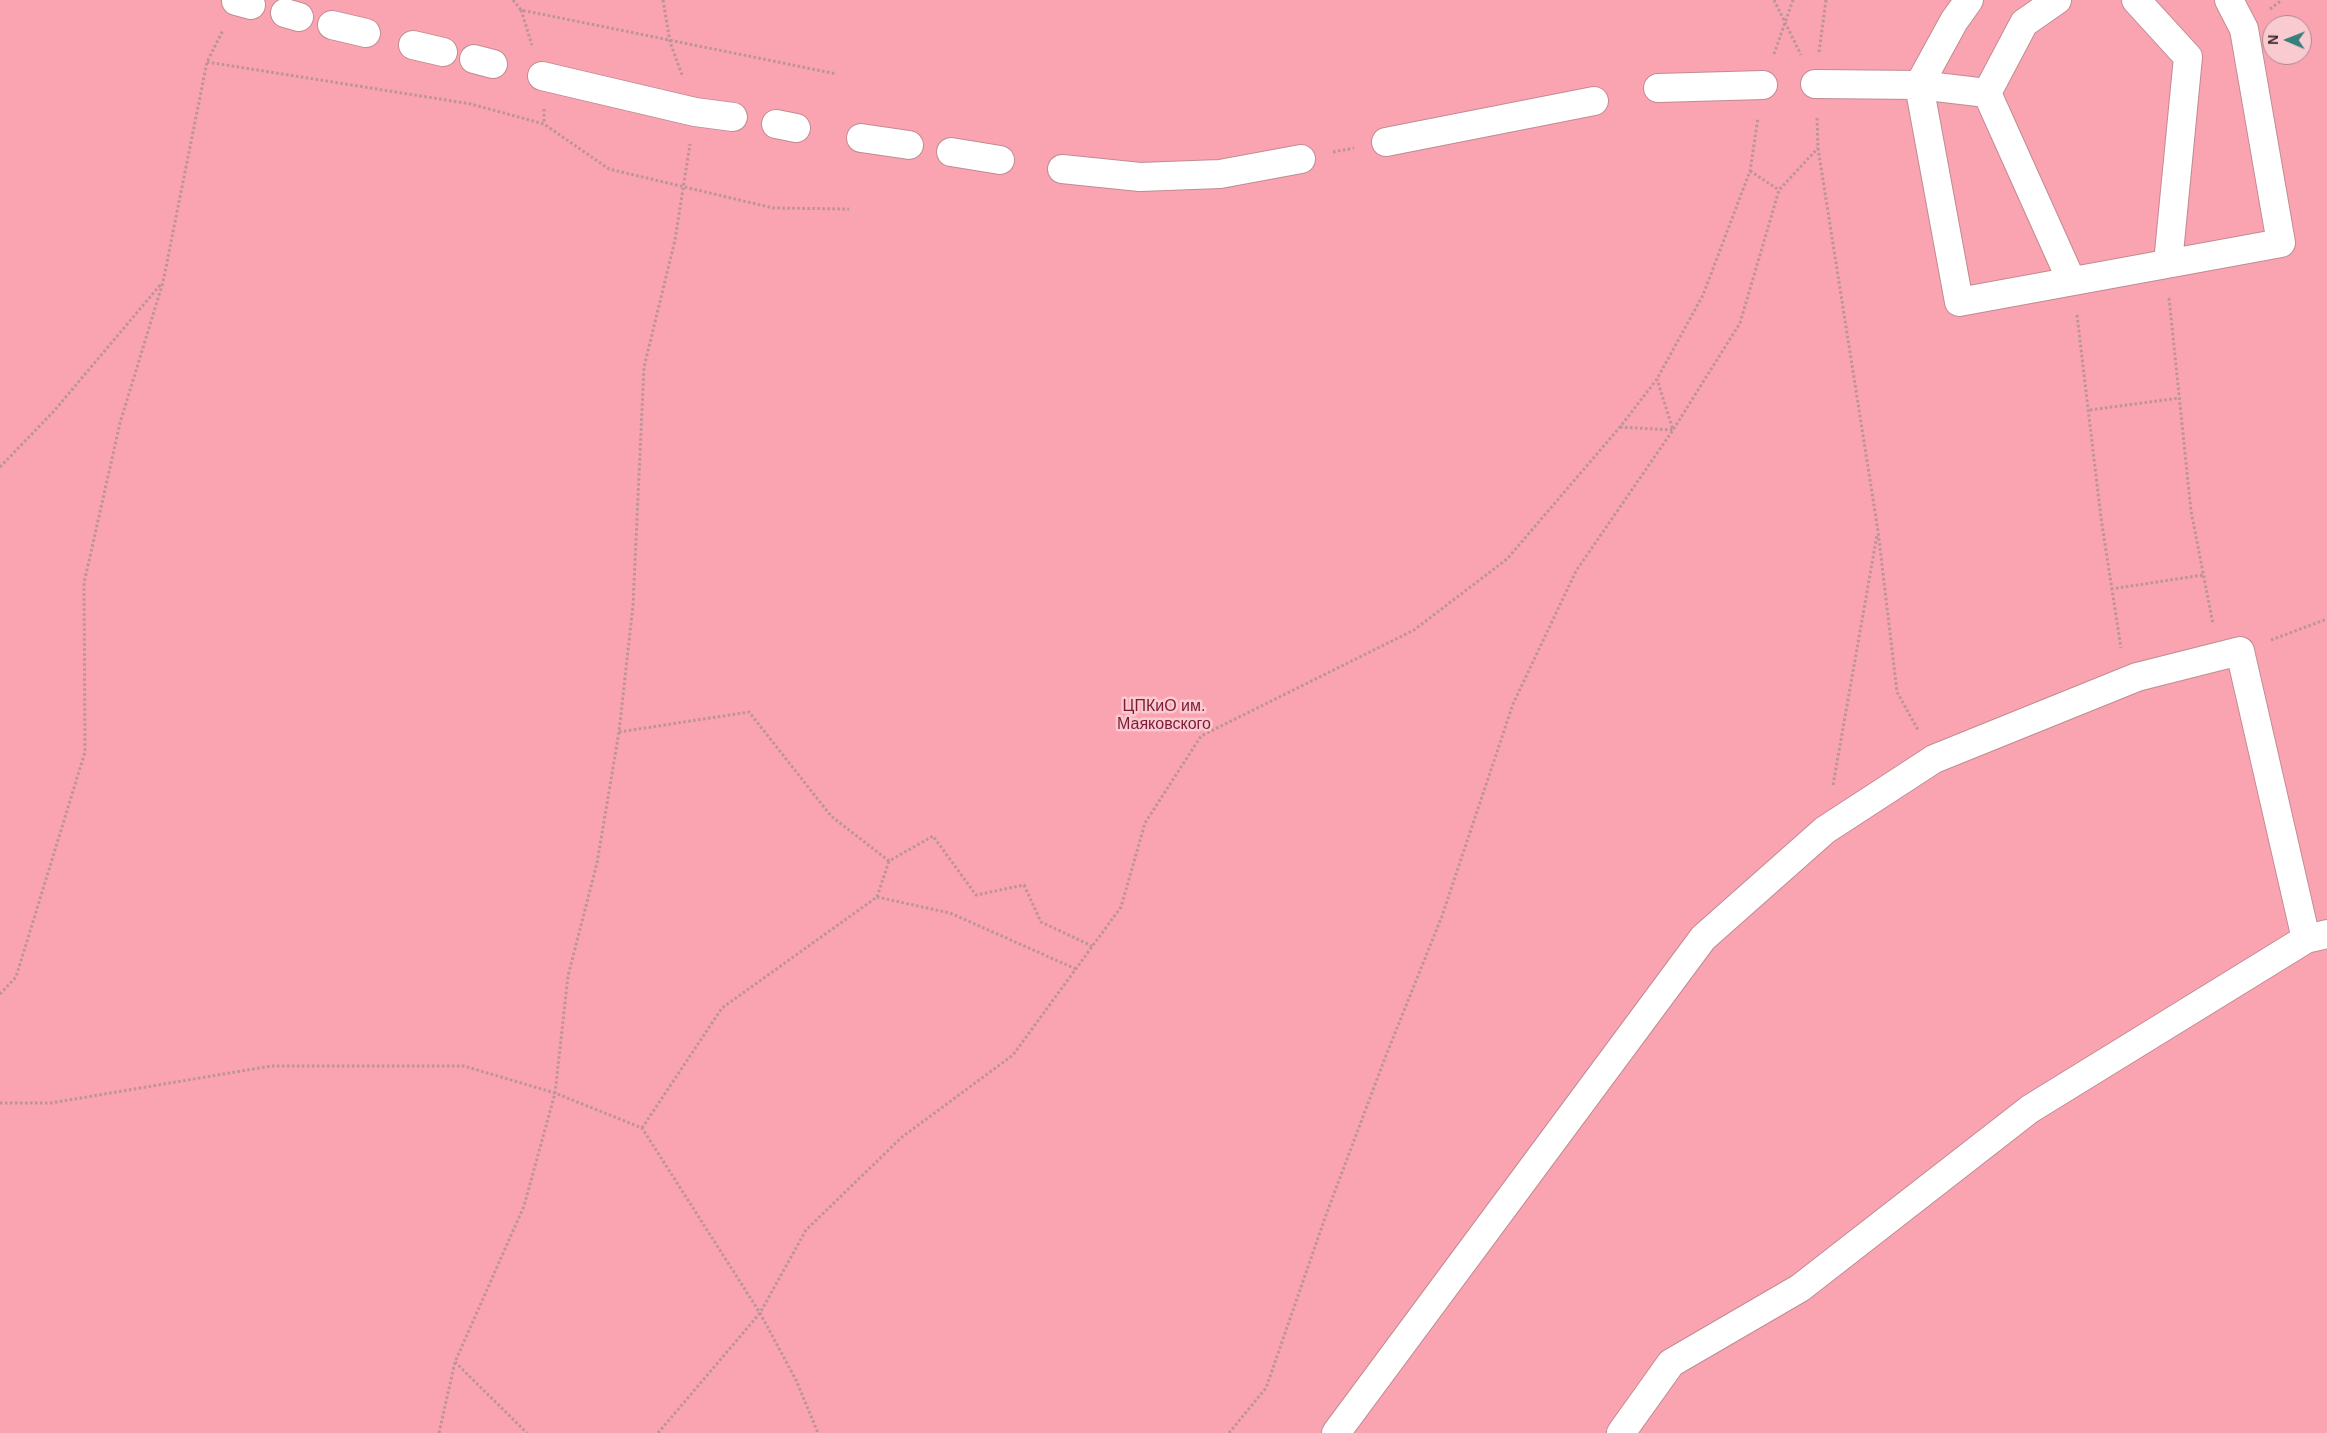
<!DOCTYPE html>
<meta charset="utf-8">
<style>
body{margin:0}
#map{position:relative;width:2327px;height:1433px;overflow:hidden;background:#f9cad0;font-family:Helvetica,sans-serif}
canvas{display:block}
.north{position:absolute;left:2262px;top:15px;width:50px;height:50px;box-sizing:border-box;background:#f9cad0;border:1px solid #ad898e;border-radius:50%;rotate:271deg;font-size:14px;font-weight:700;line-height:20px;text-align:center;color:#3c272a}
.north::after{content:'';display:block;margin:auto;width:18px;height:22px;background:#377f7a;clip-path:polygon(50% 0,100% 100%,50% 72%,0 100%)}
</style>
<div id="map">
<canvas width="2327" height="1433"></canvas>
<div class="north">N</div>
</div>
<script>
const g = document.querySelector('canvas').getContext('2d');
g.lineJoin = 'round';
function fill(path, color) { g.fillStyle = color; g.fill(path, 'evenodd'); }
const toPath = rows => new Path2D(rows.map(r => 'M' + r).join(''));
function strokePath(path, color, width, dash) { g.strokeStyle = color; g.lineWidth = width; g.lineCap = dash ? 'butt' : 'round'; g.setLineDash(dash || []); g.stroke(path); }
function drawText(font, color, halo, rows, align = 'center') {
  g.font = font + ' Helvetica,sans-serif'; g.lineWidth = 5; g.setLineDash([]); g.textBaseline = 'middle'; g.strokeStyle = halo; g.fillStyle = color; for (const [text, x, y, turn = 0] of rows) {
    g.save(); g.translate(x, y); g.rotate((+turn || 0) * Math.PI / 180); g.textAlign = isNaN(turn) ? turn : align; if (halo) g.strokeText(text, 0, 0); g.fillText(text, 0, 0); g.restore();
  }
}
fill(toPath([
 [0,0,2327,0,2327,1433,0,1433],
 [2272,25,2302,25,2302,55,2272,55]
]), '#fba4b1');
const street = toPath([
 [1969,0,1954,21,1919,85,1959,302,2281,243,2244,29,2229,0],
 [2057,0,2024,23,1987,93,2071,280],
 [2136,0,2188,57,2168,263],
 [236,1,251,5],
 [285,13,299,17],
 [332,25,366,33],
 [413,45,443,52],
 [474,59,493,64],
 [542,76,695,112,733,117],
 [1815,84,1919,85,1987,93],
 [1658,88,1763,85],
 [776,124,796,128],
 [861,138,909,145],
 [1386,142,1594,101],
 [951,152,1000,160],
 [1062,169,1140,177,1220,174,1301,159],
 [1336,1433,1703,938,1825,830,1934,759,2137,677,2240,651,2306,939],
 [1621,1433,1671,1363,1800,1288,2030,1109,2306,939,2327,934]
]);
strokePath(street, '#c18b92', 30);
strokePath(toPath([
 [513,0,521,10,837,74],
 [663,0,670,42,682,75],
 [1774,0,1801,55],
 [2270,9,2282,0],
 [521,10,532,45],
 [1819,52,1826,0],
 [1774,54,1793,0],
 [207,62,471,104,544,124,609,169,773,208,849,209],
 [544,109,544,124],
 [1817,118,1818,148,1878,531,1897,692,1918,730],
 [1333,152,1354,148],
 [1750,171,1779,190],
 [2169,298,2191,511,2213,624],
 [2077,315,2101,518,2121,648],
 [2090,410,2179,398],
 [1620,427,1673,430,1657,379],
 [0,467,54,411,161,284],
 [2111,589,2203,575],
 [2271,640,2327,619],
 [619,732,749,712,831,816,889,861,933,836,976,895,1024,885,1041,922,1092,946],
 [1833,785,1877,535],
 [877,897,950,913,1076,969],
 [0,994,16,977,85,752,84,583,120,423,163,282,207,62,223,30],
 [0,1103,51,1103,271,1066,464,1066,555,1093,642,1128,760,1313,796,1380,818,1433],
 [642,1128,722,1008,877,897,889,861],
 [455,1362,527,1433],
 [439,1433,455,1362,524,1206,555,1093,568,976,597,863,619,732,633,605,644,367,675,240,690,144],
 [658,1433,760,1313,806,1230,902,1137,1013,1055,1121,907,1145,823,1201,736,1414,630,1507,559,1620,427,1657,379,1703,295,1750,171,1758,118],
 [1229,1433,1266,1388,1326,1215,1385,1058,1442,916,1513,704,1576,571,1673,430,1740,323,1779,190,1818,148]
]), '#bb9499', 3, [2.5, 2.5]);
strokePath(street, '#fff', 28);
drawText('16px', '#7e1a36', '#f9cad0', [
 ["ЦПКиО им.",1164,707],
 ["Маяковского",1164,725]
]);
</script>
